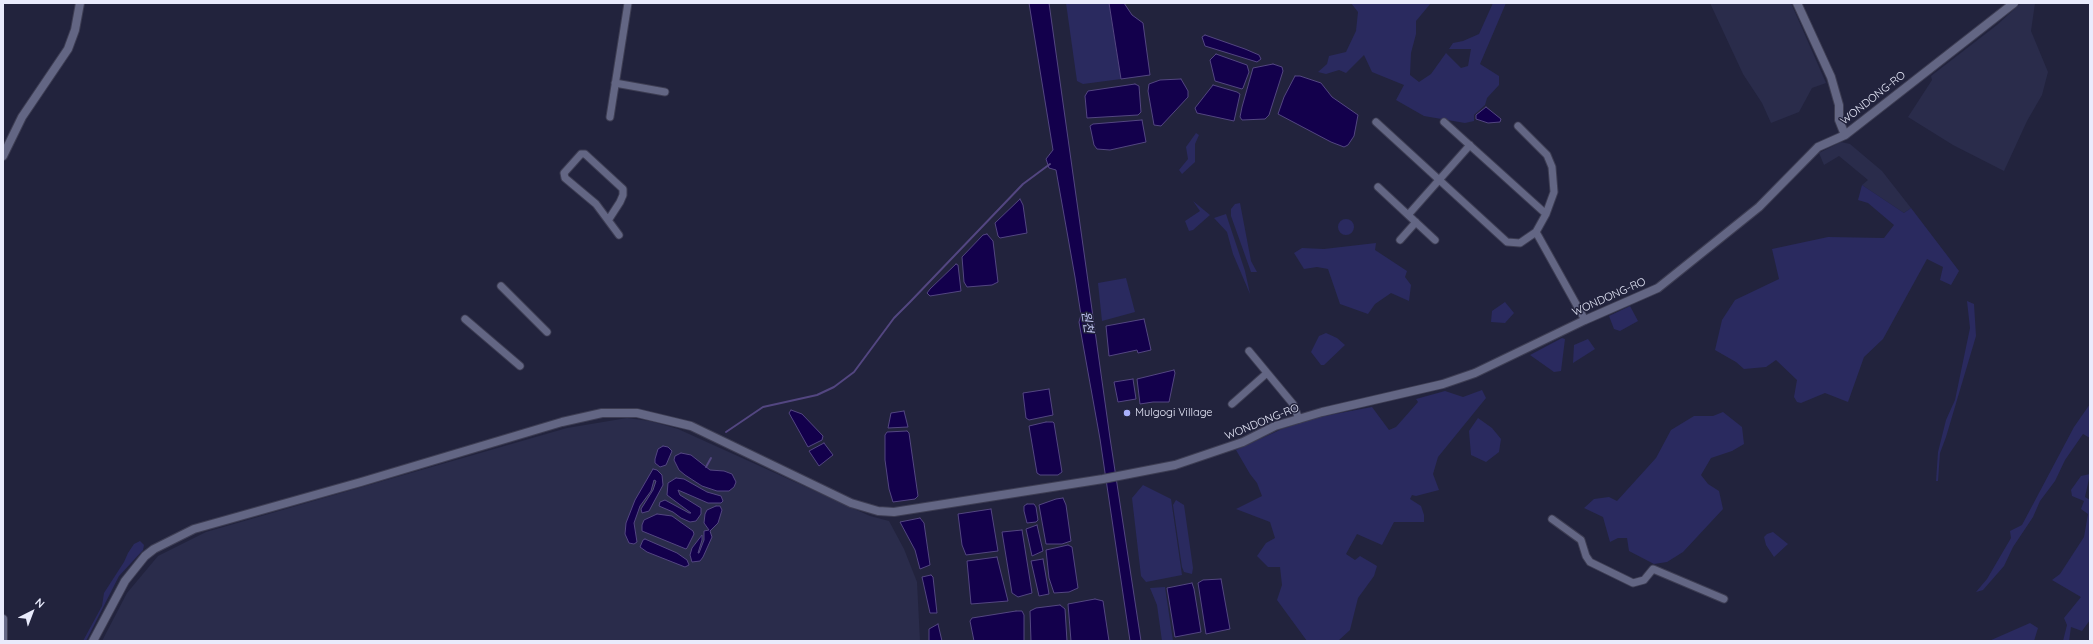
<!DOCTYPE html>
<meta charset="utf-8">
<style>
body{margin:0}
#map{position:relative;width:2093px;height:644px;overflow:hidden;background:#22233d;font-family:Quicksand,sans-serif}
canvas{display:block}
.frame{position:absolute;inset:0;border:4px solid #e9ebfc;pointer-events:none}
.north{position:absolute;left:12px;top:592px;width:40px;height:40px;-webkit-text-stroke:3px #22233d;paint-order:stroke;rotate:42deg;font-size:11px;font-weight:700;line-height:16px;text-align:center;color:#e9ebfc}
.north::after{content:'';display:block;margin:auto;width:14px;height:18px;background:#e9ebfc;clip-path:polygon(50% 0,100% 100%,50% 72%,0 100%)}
</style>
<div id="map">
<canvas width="2093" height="644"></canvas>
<div class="frame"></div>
<div class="north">N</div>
</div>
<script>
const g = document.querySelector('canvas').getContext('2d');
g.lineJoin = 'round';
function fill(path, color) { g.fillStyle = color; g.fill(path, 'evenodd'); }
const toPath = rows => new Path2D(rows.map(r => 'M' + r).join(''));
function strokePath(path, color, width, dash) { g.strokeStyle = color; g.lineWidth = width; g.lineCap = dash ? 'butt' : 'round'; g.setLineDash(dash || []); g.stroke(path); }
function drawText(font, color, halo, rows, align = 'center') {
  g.font = font + ' Quicksand,"Noto Sans KR",sans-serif'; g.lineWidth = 3; g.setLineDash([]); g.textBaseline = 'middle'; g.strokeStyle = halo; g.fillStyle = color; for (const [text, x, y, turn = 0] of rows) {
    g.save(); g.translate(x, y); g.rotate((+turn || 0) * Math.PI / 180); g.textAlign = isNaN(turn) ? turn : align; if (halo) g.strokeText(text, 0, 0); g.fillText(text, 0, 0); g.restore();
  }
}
fill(toPath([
 [1710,3,1791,3,1826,83,1812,88,1799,112,1771,123,1762,103,1743,74],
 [2021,3,2035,3,2031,31,2048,72,2042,95,2027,121,2004,171,1953,145,1908,117,1932,80,1931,76,1997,25],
 [1841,142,1850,144,1882,171,1911,208,1904,213,1862,185,1868,180,1839,156,1824,165,1819,153],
 [627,418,650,421,678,429,870,516,889,521,904,549,917,582,920,641,102,641,127,593,158,556,206,532,567,428]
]), '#2a2c4b');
fill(toPath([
 [1066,3,1109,3,1121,79,1083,84,1077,81],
 [1351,3,1431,3,1416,21,1416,34,1411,53,1410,75,1419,82,1431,74,1446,53,1461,68,1468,66,1471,49,1449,49,1453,43,1463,41,1479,34,1493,3,1506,3,1480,64,1499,76,1499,85,1487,98,1485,105,1474,115,1474,121,1465,123,1424,116,1396,100,1404,85,1372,72,1364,55,1346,73,1339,70,1326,74,1318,72,1327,64,1329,56,1346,52,1356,31,1358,12],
 [1196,133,1199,135,1195,144,1195,162,1182,174,1179,170,1188,159,1186,147],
 [1862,185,1904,213,1911,208,1959,271,1951,285,1940,280,1943,267,1927,259,1883,339,1864,357,1848,402,1825,393,1801,403,1797,402,1794,397,1797,380,1776,360,1766,367,1744,369,1736,362,1715,350,1722,320,1735,300,1779,279,1772,249,1828,237,1884,238,1894,225,1868,203,1858,200],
 [1193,201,1210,215,1193,230,1189,231,1185,221,1200,211],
 [1240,203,1251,261,1257,272,1251,272,1231,216,1231,209,1235,204],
 [1226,214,1245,271,1250,294,1233,254,1227,232,1214,218],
 '1338 227a8 8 0 1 1 16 0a8 8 0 1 1-16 0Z',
 [1376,243,1375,250,1407,271,1405,277,1411,285,1409,301,1391,293,1375,304,1368,314,1340,304,1328,269,1317,267,1304,269,1294,253,1302,248,1324,249],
 [1126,278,1135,312,1102,321,1098,283],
 [1967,301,1974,304,1976,336,1946,437,1940,453,1938,481,1936,481,1938,452,1946,420,1955,400,1970,328],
 [1505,302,1514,313,1505,323,1491,322,1492,311],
 [1630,306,1638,321,1620,331,1614,329,1609,316],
 [1326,333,1337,338,1345,345,1324,365,1321,365,1311,352,1319,336],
 [1562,338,1565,339,1561,371,1554,372,1530,355],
 [1588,339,1595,349,1573,363,1574,345],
 [1482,390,1486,398,1438,457,1433,474,1439,490,1416,496,1412,495,1410,499,1421,506,1424,515,1424,522,1394,522,1382,545,1357,534,1346,554,1355,560,1360,556,1377,566,1374,576,1358,598,1350,630,1338,641,1307,641,1277,600,1282,585,1280,567,1268,567,1257,556,1266,543,1275,538,1270,522,1236,509,1262,496,1257,483,1250,474,1236,450,1282,429,1319,417,1372,407,1389,430,1396,427,1418,402,1416,399,1445,391,1463,397],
 [2090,404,2090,438,2083,434,2065,460,2055,481,2040,501,2033,517,2013,547,2004,566,1983,590,1976,592,1987,579,2011,538,2010,531,2022,525,2074,427],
 [1723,412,1742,427,1744,444,1732,451,1711,458,1701,475,1708,484,1719,491,1723,509,1683,552,1667,562,1654,564,1629,551,1627,538,1618,538,1610,542,1603,517,1584,508,1594,499,1609,497,1617,501,1656,458,1671,430,1694,416,1713,416],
 [1478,418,1492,428,1501,439,1499,452,1486,462,1471,455,1469,431],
 [2090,474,2085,497,2090,500,2090,620,2082,631,2071,627,2069,641,2063,641,2067,625,2064,618,2081,597,2052,580,2060,574,2084,537,2088,514,2081,509,2084,501,2072,496,2071,490,2081,476],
 [1143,485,1171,499,1182,575,1146,582,1141,576,1132,498],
 [1176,500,1184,505,1193,568,1192,574,1184,572,1182,567,1173,505],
 [1773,532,1788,544,1774,557,1766,545,1764,537,1767,534],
 [140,541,144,545,143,550,119,576,86,641,83,641,102,606,104,593,124,562,128,553,134,544],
 [1165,587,1172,634,1173,641,1162,641,1157,605,1150,588],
 [2030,623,2038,628,2034,641,1989,641]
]), '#2a2a5f');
const water = toPath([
 [1029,3,1049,3,1110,438,1141,641,1130,641,1100,439,1079,322,1081,315,1075,277,1056,170,1049,168,1046,159,1053,150,1029,3],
 [1109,3,1124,3,1132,15,1143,23,1150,75,1121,79,1109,3],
 [1205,35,1245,49,1259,55,1261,59,1257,62,1205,46,1202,37,1205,35],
 [1216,54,1247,65,1249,72,1243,88,1242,89,1215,81,1210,60,1216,54],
 [1273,64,1282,67,1283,71,1269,115,1265,119,1242,120,1240,117,1242,107,1253,68,1273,64],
 [1295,76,1300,76,1321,83,1332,97,1358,115,1354,136,1348,145,1344,147,1331,142,1278,114,1284,97,1295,76],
 [1181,79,1188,91,1188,97,1161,126,1154,125,1148,91,1149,84,1160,80,1181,79],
 [1135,84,1139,86,1141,112,1138,115,1087,118,1085,96,1088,91,1135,84],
 [1213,85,1237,92,1240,94,1234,121,1197,113,1195,108,1213,85],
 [1486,107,1501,119,1500,122,1488,123,1476,119,1476,115,1486,107],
 [1142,120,1146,142,1110,150,1097,149,1094,145,1090,126,1093,124,1142,120],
 [1020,199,1023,205,1027,233,1000,238,998,236,995,223,1020,199],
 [987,234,993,241,998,282,992,285,967,287,964,282,962,257,983,235,987,234],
 [956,264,958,265,961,291,930,296,927,293,930,289,956,264],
 [1144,319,1151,350,1138,353,1137,350,1109,356,1106,326,1144,319],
 [1174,370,1175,373,1169,402,1153,402,1140,404,1137,379,1174,370],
 [1133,379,1136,399,1118,402,1114,382,1133,379],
 [1049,389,1053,415,1029,420,1026,418,1023,393,1049,389],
 [791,410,802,414,823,436,822,440,808,447,789,413,791,410],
 [904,411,908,427,888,428,891,413,904,411],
 [1046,422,1053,422,1054,423,1062,472,1058,475,1040,475,1037,473,1029,426,1046,422],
 [907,431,909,433,918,496,915,499,893,502,889,489,885,460,885,435,887,432,907,431],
 [824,443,833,455,819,466,809,451,824,443],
 [663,446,668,447,672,451,666,465,660,467,655,463,655,459,658,449,663,446],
 [681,453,691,455,710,470,724,471,732,474,736,482,734,487,729,491,717,491,702,486,685,475,679,470,674,460,675,456,681,453],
 [653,469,657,470,662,475,663,485,649,511,642,513,641,509,653,490,656,481,654,480,651,491,640,506,634,523,637,542,634,544,629,543,625,534,626,523,635,500,653,469],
 [676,478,684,479,707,492,721,496,723,501,721,503,708,503,678,490,680,495,701,508,701,514,696,521,690,522,681,518,673,512,659,506,660,502,665,500,689,513,691,513,667,495,668,483,676,478],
 [1063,498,1066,505,1071,541,1062,544,1046,544,1039,505,1056,499,1063,498],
 [1027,504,1034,504,1036,507,1038,520,1036,522,1027,523,1024,511,1024,506,1027,504],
 [716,506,720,506,722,510,718,523,710,531,712,537,703,557,700,561,692,562,690,555,692,548,702,535,702,540,698,553,699,553,704,540,704,531,709,530,704,523,705,514,707,510,716,506],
 [991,509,998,551,966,555,962,545,958,514,991,509],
 [657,514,672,516,693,531,694,534,687,548,686,549,642,531,642,525,644,520,657,514],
 [920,518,924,523,930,565,920,569,915,550,900,522,920,518],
 [1037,525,1043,551,1032,556,1026,529,1037,525],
 [1022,530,1032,593,1018,597,1012,593,1002,532,1022,530],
 [645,539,677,553,687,560,689,565,685,567,647,552,640,547,643,540,645,539],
 [1068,545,1072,547,1078,588,1069,592,1054,593,1049,578,1046,550,1068,545],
 [997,557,1008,601,971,604,967,561,997,557],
 [1043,559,1049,594,1039,596,1031,561,1043,559],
 [931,575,933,577,937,613,930,613,922,577,931,575],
 [1221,579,1230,629,1206,634,1198,583,1203,580,1221,579],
 [1192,583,1194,589,1201,632,1175,637,1167,588,1192,583],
 [1095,599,1103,601,1109,641,1071,641,1068,604,1095,599],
 [1060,605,1065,609,1067,641,1031,641,1030,611,1036,608,1060,605],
 [1016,611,1022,611,1024,615,1024,641,974,641,970,621,972,618,1016,611],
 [938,624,942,641,929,641,929,629,938,624]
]);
fill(water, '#13004c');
strokePath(water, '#534681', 1);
strokePath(toPath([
 [726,432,763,407,817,395,834,387,854,372,894,318,910,302,1023,184,1050,164],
 [706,467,711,458]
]), '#534681', 2);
const minor = toPath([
 [615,83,665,92],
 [610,117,628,3],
 [1376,122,1507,242,1520,243,1536,232],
 [1444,122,1546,214],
 [1518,126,1547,155,1552,167,1554,192,1546,214,1536,232,1585,320],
 [1378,187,1435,240],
 [1408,215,1470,145],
 [609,219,620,202,623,195,623,189,585,154,581,154,564,173,565,178,596,204,619,235],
 [1400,240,1416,222],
 [501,286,547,332],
 [465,319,520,366],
 [1249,351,1293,404,1299,419],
 [1232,404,1267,373],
 [1552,519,1581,540,1586,556,1590,562,1633,583,1644,580,1653,569,1724,599]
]);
const tertiary = toPath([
 [1797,3,1831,77,1839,105,1839,120,1845,135],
 [3,156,22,117,68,49,75,30,80,3],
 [3,619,3,641],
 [93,641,125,581,145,556,154,549,194,529,361,482,562,422,602,413,637,413,691,426,851,503,878,511,894,512,1103,479,1175,465,1243,442,1275,426,1322,412,1443,384,1475,373,1585,320,1658,288,1759,207,1818,147,1845,135,2014,3]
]);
strokePath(minor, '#3d3d53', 9);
strokePath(tertiary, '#3d3d53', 10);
strokePath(minor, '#636684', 7);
strokePath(tertiary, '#636684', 8);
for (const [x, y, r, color] of [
 [1127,413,4,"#a9b0fc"]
]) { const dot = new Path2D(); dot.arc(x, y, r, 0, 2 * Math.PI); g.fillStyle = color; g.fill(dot); strokePath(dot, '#22233d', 1.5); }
drawText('11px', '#e9ebfc', '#22233d', [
 ["WONDONG-RO",1873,98,-38],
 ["WONDONG-RO",1609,297,-24],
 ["WONDONG-RO",1262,422,-22]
]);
drawText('11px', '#e9ebfc', '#22233d', [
 ["Mulgogi Village",1135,413]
], 'left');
drawText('italic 12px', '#bfc4f0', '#22233d', [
 ["원천",1087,322,81]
]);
</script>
